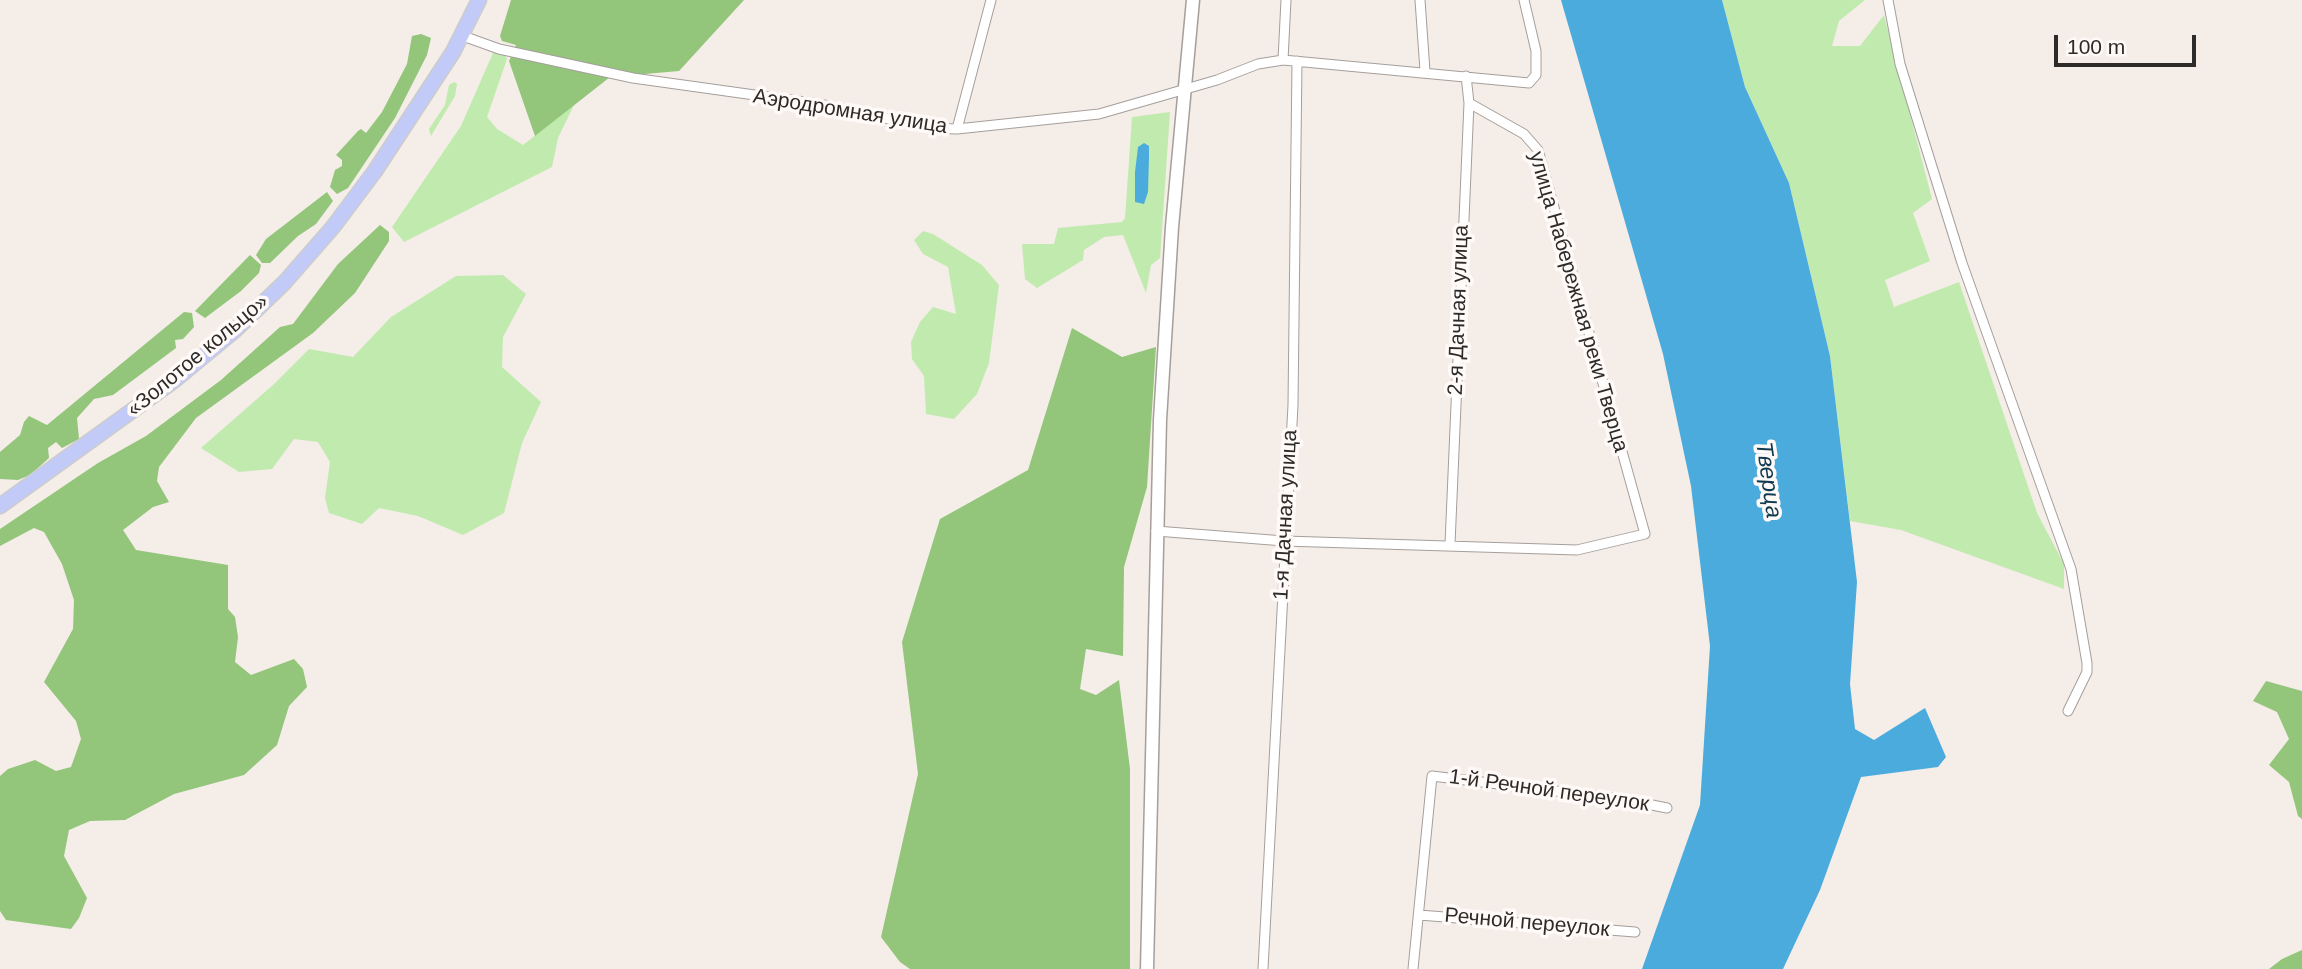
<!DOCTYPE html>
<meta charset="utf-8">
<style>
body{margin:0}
#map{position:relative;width:2302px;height:969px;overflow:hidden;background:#f4ede8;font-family:Helvetica,sans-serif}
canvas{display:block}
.scale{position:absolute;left:2054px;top:35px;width:142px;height:32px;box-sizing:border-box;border:4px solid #2d2b29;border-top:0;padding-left:9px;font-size:21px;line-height:24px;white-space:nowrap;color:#2d2b29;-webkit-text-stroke:5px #fffaf8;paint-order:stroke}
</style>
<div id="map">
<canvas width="2302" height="969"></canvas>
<div class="scale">100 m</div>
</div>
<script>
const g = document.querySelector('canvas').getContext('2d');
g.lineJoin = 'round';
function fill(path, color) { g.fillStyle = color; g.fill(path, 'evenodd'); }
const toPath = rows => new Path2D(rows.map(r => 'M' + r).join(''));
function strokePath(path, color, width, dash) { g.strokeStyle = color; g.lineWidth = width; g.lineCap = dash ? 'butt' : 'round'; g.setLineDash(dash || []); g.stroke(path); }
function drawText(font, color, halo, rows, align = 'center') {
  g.font = font + ' Helvetica,sans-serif'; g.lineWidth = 7; g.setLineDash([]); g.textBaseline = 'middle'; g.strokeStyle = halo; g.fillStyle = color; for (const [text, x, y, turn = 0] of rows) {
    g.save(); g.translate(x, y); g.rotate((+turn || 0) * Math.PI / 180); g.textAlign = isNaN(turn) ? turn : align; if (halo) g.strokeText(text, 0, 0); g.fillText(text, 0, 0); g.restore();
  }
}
fill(toPath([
 [1722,0,1865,0,1839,21,1832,46,1860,46,1884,15,1932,199,1913,213,1930,261,1885,280,1894,307,1959,282,2037,513,2064,564,2064,589,1901,530,1850,521,1830,356,1789,183,1745,87],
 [503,51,507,59,487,117,497,129,523,145,574,105,558,138,552,167,404,242,392,227,461,126,493,53],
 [454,82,457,84,455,96,431,136,429,129,445,105,449,85],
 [1170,112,1160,258,1151,265,1146,293,1123,235,1104,237,1084,250,1083,260,1037,288,1025,279,1022,244,1054,244,1058,228,1122,222,1125,218,1132,117],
 [923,231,933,234,982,265,999,285,989,363,977,394,954,419,926,414,924,376,912,359,911,342,920,322,933,307,956,314,948,267,923,254,914,240],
 [503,275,526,294,503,337,502,367,541,402,522,443,504,513,463,535,418,516,379,508,362,524,329,513,325,498,330,462,318,442,294,439,272,469,239,472,201,448,273,385,309,349,353,357,391,317,456,276]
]), '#c1eaae');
fill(toPath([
 [511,0,744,0,679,71,610,77,535,136,509,61,516,45,502,41,500,36],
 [421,34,431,38,427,55,395,118,348,188,337,194,330,187,335,170,342,166,342,160,336,155,358,131,361,129,366,133,382,112,407,64,412,36],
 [327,192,333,201,316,224,298,236,270,263,262,263,256,255,266,239],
 [380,225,389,232,389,241,355,293,313,333,196,418,159,467,157,481,169,502,153,507,123,530,136,550,228,565,228,609,235,617,238,637,235,662,251,675,294,659,303,669,307,687,289,706,277,745,244,775,174,794,125,820,90,821,69,830,64,856,87,898,79,918,71,929,6,920,0,911,0,776,8,769,35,760,56,771,71,767,81,739,76,721,44,682,73,629,74,600,62,564,44,532,34,528,0,546,0,529,98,463,146,436,221,380,280,327,293,324,338,264],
 [250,255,261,265,259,273,241,291,205,318,195,311],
 [184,312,192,313,194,327,183,339,175,340,176,348,113,395,94,399,77,418,79,439,62,448,56,442,48,448,49,458,30,475,18,480,0,479,0,452,20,435,24,422,29,416,47,425],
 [1072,328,1122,357,1156,347,1147,487,1124,567,1123,656,1086,649,1080,689,1096,695,1119,680,1130,769,1130,969,910,969,900,962,881,937,918,774,902,642,940,519,1028,470],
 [2266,681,2302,691,2302,819,2298,816,2289,782,2269,765,2289,739,2277,712,2253,701],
 [2302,950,2302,969,2269,969,2282,959]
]), '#93c57a');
fill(toPath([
 [1561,0,1722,0,1745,87,1789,183,1830,356,1857,582,1850,684,1855,729,1874,740,1925,708,1946,757,1938,767,1861,777,1820,890,1783,969,1642,969,1700,805,1710,646,1691,486,1663,354],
 [1144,143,1149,146,1149,157,1148,192,1144,204,1135,202,1135,172,1138,147]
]), '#4babdd');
const minor = toPath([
 [1420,0,1425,71],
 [1888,0,1900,64,1962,263,2071,569,2087,663,2087,672,2068,711],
 [463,36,499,49,633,78,819,104,931,128,957,129,1099,114,1217,80,1258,64,1283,60,1529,83,1536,75,1536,51,1524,0],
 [1283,60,1286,0],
 [957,129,991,0],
 [1156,531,1284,541,1577,550,1645,534,1538,150,1524,134,1469,103],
 [1450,544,1469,103,1466,76],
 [1419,915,1635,932],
 [1263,969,1293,405,1297,61],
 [1413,969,1432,776,1622,799,1667,808]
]);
const secondary = toPath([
 [1147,969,1160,420,1172,227,1193,0]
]);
const primary = toPath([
 [0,506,176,379,234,331,284,283,333,227,375,171,453,52,479,0]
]);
strokePath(minor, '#a59f9b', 11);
strokePath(secondary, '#a59f9b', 15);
strokePath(primary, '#cdcccc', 17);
strokePath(minor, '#fff', 9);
strokePath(secondary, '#fff', 12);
strokePath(primary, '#c2cbf7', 14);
drawText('21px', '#2d2b29', '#fffaf8', [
 ["Аэродромная улица",850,112,9],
 ["улица Набережная реки Тверца",1578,302,74],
 ["2-я Дачная улица",1459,310,-88],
 ["«Золотое кольцо»",198,356,-40],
 ["1-я Дачная улица",1286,515,-87],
 ["1-й Речной переулок",1549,791,8],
 ["Речной переулок",1527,923,5]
]);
drawText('italic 23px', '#103a4f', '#fffaf8', [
 ["Тверца",1768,480,82]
]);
</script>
